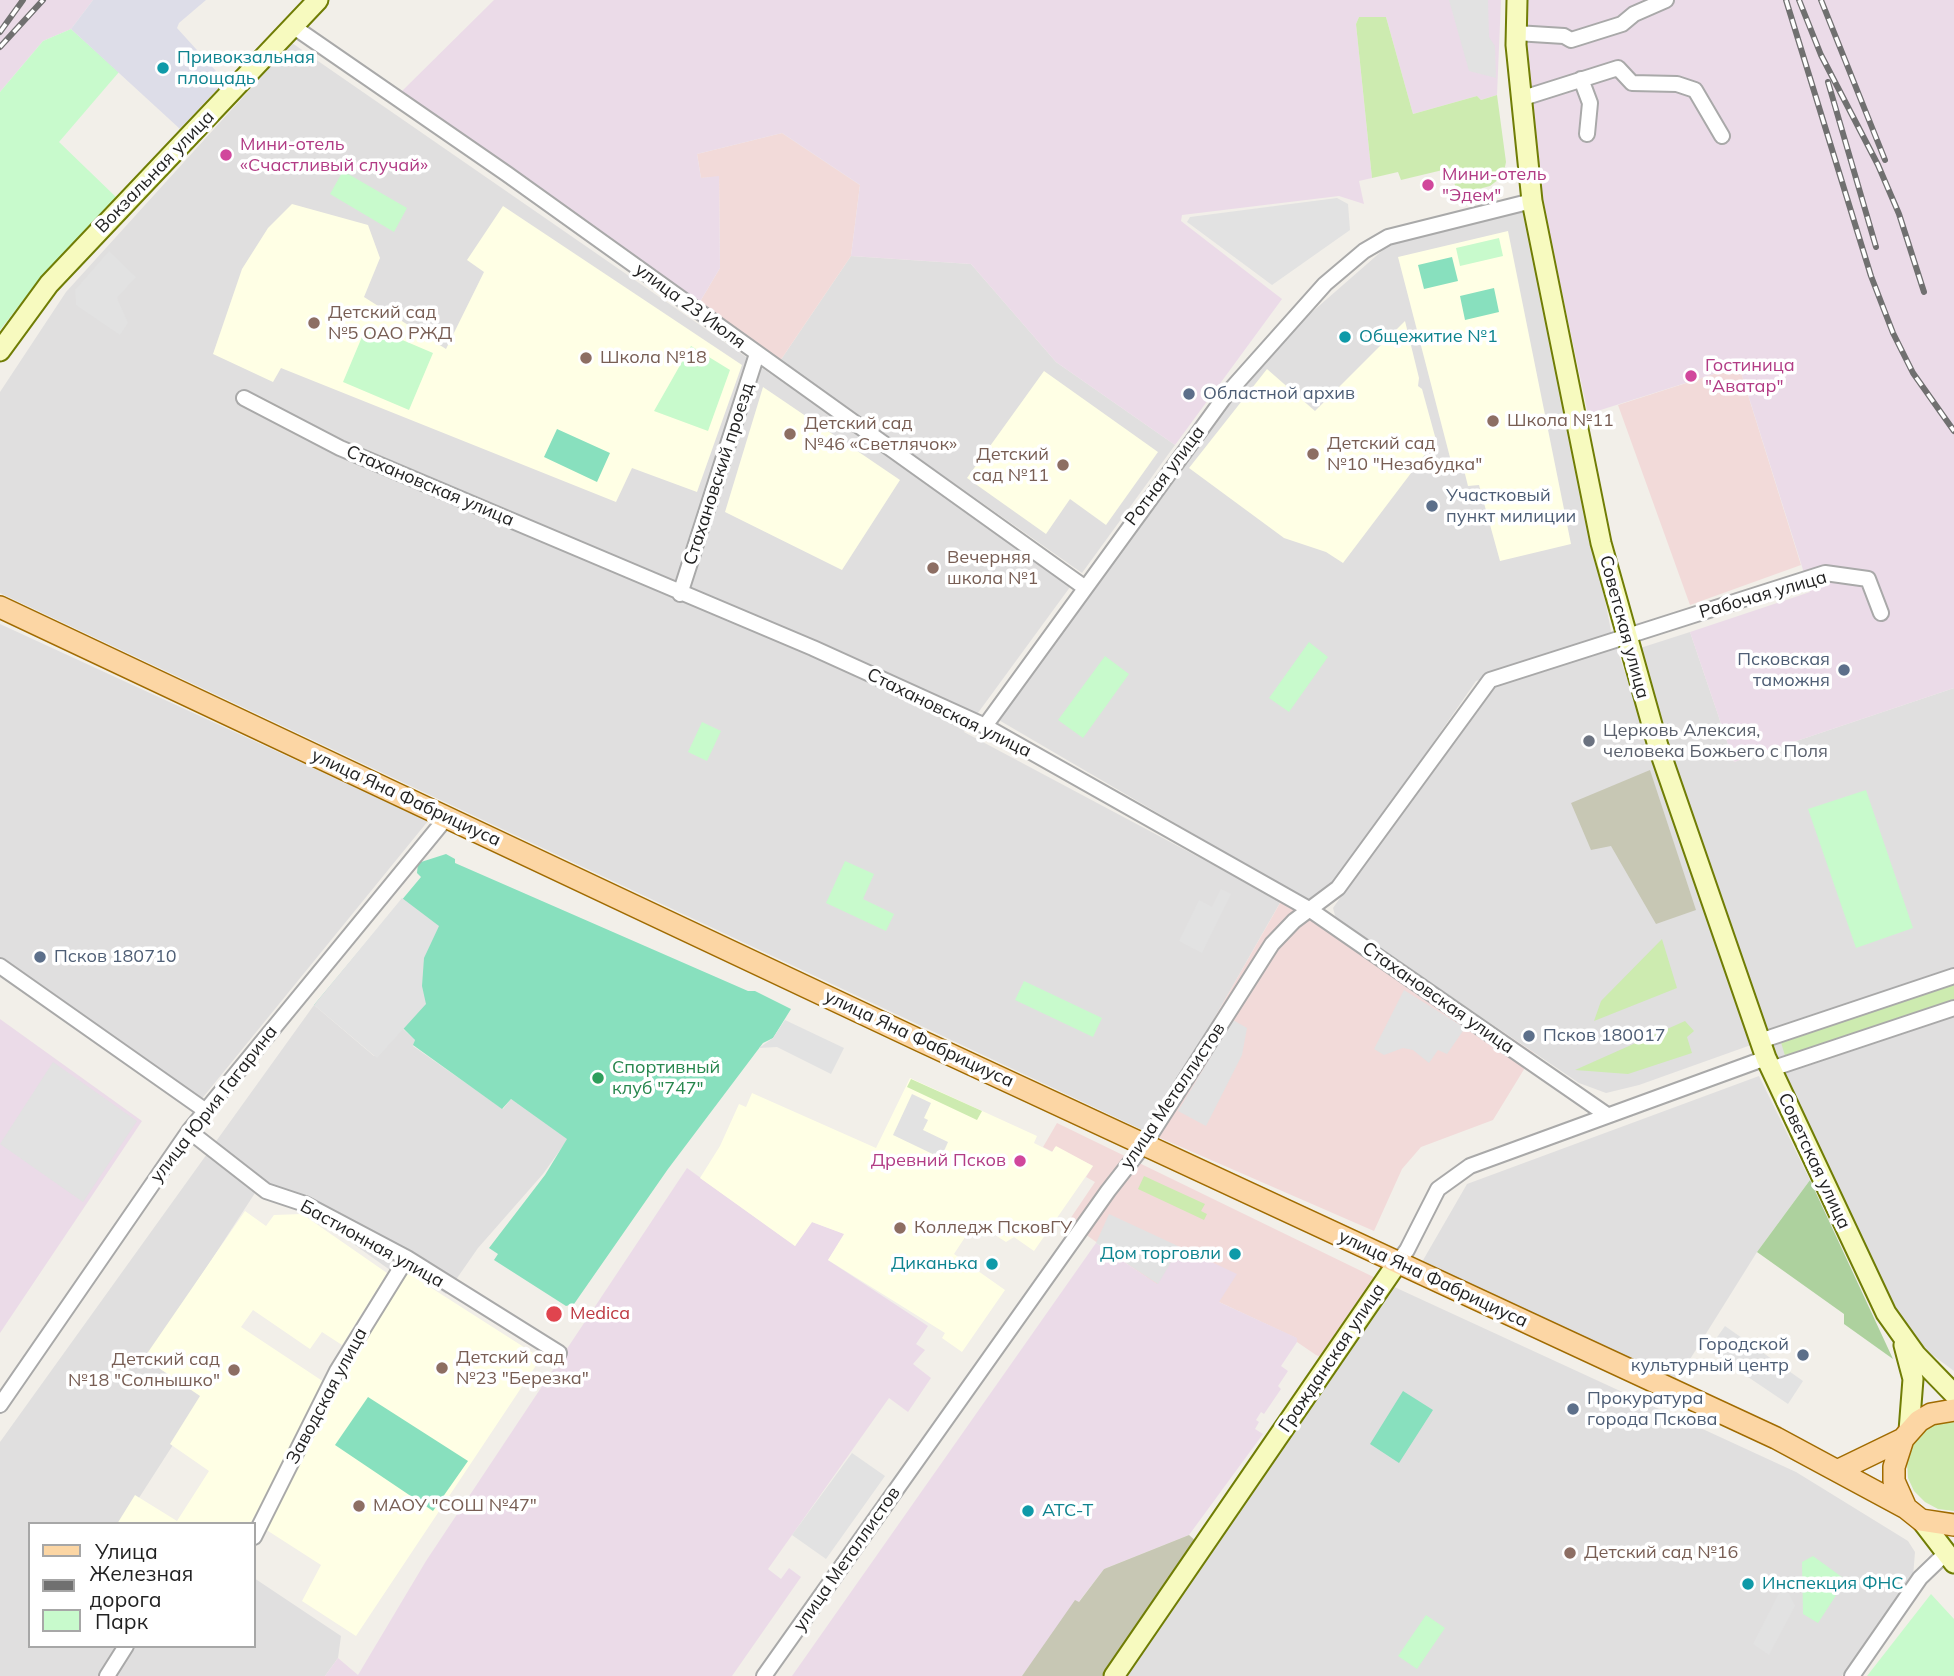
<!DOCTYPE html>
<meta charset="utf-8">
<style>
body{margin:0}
#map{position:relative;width:1954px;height:1676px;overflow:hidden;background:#f2efe9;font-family:Mulish,sans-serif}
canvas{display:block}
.legend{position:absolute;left:28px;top:1522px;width:228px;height:126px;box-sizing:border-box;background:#fff;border:2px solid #a7a7a7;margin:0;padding:9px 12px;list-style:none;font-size:21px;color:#222}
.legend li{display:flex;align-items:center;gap:14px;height:35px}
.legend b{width:35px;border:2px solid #a7a7a7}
</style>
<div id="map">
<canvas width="1954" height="1676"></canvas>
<ul class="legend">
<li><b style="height:9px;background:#fcd6a4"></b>Улица</li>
<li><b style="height:9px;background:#707070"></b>Железная дорога</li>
<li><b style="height:19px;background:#c8facc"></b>Парк</li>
</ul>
</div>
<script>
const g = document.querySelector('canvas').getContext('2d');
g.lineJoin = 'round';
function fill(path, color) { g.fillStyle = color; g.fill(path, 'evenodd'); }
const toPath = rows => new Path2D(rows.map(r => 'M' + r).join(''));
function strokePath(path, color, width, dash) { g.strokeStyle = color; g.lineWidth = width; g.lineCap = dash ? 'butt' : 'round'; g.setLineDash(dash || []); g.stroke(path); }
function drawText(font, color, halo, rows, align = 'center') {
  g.font = font + ' Mulish,sans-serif'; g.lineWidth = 7; g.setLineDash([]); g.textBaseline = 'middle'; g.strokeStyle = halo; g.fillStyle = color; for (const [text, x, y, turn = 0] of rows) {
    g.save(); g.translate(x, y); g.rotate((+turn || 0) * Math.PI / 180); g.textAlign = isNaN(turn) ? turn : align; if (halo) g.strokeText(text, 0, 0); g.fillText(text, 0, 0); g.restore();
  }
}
fill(toPath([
 [292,43,1073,583,964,732,1281,901,1149,1133,0,593,0,392,66,292],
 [1529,209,1612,636,1476,681,1351,861,1334,882,1310,902,997,719,1221,410,1296,326,1391,243],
 [851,256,971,264,1056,362,1175,445,1082,573,780,361],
 [0,624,428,821,200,1101,0,959],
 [1690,632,1734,762,1954,688,1954,1371,1923,1348,1895,1312,1783,1072,1720,897,1634,650],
 [1616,646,1751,1045,1639,1085,1606,1093,1579,1083,1336,919,1333,908,1489,685],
 [314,1005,374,1056,378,1056,401,1027,415,1040,413,1046,503,1109,511,1099,568,1139,543,1174,478,1248,446,1294,408,1270,390,1270,303,1208,255,1193,149,1356,205,1395,137,1501,171,1524,30,1524,30,1646,254,1646,254,1578,341,1636,338,1658,325,1676,0,1676,0,1442],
 [1759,1076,1810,1180,1757,1252,1677,1380,1422,1262,1467,1184],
 [1390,1285,1796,1472,1908,1541,1915,1552,1913,1577,1842,1676,1123,1676]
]), '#e0dfdf');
fill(toPath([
 [782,133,860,185,851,256,780,361,698,305,720,268,719,177,701,178,697,154],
 [1739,366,1801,565,1690,605,1618,405],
 [1288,889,1534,1053,1493,1120,1421,1147,1402,1169,1374,1231,1149,1133],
 [1057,1123,1390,1285,1336,1364,1316,1355,1297,1342,1296,1338,1219,1302,1205,1319,1068,1222,1095,1182,1086,1177,1093,1166,1055,1147,1053,1152,1043,1147]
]), '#f2dad9');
fill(toPath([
 [0,0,93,0,71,29,43,41,0,92],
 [494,0,1501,0,1497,95,1481,100,1477,96,1413,114,1386,17,1359,17,1356,24,1372,178,1359,181,1364,204,1339,196,1182,215,1181,221,1282,299,1175,445,1056,362,971,264,851,256,860,185,782,133,697,154,701,178,719,176,720,268,698,305,402,91],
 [1527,0,1954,0,1954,688,1734,762,1690,632,1810,592,1739,366,1588,414,1532,152,1525,27],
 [0,1019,142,1121,0,1333],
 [687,1168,795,1246,812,1222,845,1234,828,1260,928,1326,916,1344,925,1350,913,1364,931,1378,908,1412,889,1398,768,1569,781,1579,789,1568,801,1577,732,1676,325,1676,338,1658,358,1675,426,1561],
 [1096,1243,1157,1284,1180,1247,1237,1274,1219,1302,1297,1338,1297,1342,1281,1366,1288,1371,1278,1386,1281,1389,1264,1414,1261,1412,1256,1420,1259,1422,1255,1429,1263,1434,1189,1535,1104,1569,1022,1676,792,1676]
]), '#ebdbe8');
fill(toPath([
 [292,204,368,225,380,258,364,297,446,349,484,272,467,260,503,206,742,365,697,492,632,468,616,502,281,368,273,382,213,354,242,269,268,228],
 [1508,231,1571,544,1500,561,1479,485,1468,486,1463,466,1453,469,1398,257],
 [1405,321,1419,378,1418,386,1422,389,1436,440,1343,563,1326,552,1284,538,1189,468,1267,369,1315,411],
 [1044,371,1158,452,1106,525,1070,499,1046,534,967,478],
 [763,387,900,480,842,570,725,512],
 [910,1078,1037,1136,1034,1143,1052,1152,1056,1146,1093,1166,1034,1251,1014,1237,1006,1242,975,1222,954,1254,1005,1290,962,1352,942,1338,945,1333,828,1260,844,1234,812,1222,795,1246,700,1178,720,1146,739,1104,746,1107,752,1093,876,1148],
 [245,1211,266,1226,274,1215,302,1214,387,1273,342,1345,322,1332,310,1349,253,1310,241,1327,324,1382,288,1455,250,1524,117,1524,135,1495,177,1521,209,1471,170,1444,200,1396,144,1358],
 [408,1273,541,1358,356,1636,302,1601,321,1565,265,1529,362,1345]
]), '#ffffe5');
fill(toPath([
 [1650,770,1696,910,1656,924,1611,846,1591,850,1571,803],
 [1189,1535,1198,1543,1102,1676,1022,1676,1075,1600,1079,1602,1104,1569]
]), '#c7c7b4');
fill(toPath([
 [1359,17,1386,17,1413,114,1477,96,1481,100,1497,95,1506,162,1503,176,1490,186,1467,192,1456,190,1451,168,1401,180,1398,172,1372,178,1356,24],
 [1662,939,1677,988,1594,1021,1601,1001],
 [1954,982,1954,1003,1786,1059,1780,1039],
 [1685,1021,1694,1031,1687,1037,1692,1053,1628,1074,1575,1070],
 [911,1079,982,1111,977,1120,907,1087],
 [1144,1176,1205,1204,1201,1211,1207,1214,1204,1220,1138,1189],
 [1954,1420,1954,1511,1938,1509,1925,1502,1914,1491,1908,1478,1907,1463,1910,1448,1918,1435,1929,1426]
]), '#cdebb0');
fill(toPath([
 [1810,1180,1893,1359,1844,1324,1844,1314,1757,1252]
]), '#add19e');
fill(toPath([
 [71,29,119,72,59,142,117,198,39,280,0,330,0,92,43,41],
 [343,171,407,208,394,232,330,194],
 [1499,238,1503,256,1460,266,1456,248],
 [367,325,433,353,409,410,343,382],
 [691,346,730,370,708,431,654,411],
 [1309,642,1328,657,1289,712,1269,698],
 [1105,656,1129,674,1083,738,1058,720],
 [702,722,721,731,707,761,688,752],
 [1866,790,1913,928,1856,948,1808,809],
 [845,861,874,874,863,899,894,914,886,931,826,903],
 [1024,981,1102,1018,1093,1037,1015,1000],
 [1813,1556,1846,1580,1818,1623,1803,1614,1802,1562],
 [1931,1594,1954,1619,1954,1676,1867,1676],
 [1426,1615,1445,1628,1417,1669,1398,1656]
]), '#c8facc');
fill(toPath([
 [1452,257,1458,281,1424,289,1418,265],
 [1494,288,1499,312,1465,320,1460,296],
 [557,429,610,453,597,482,544,457],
 [446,854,455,859,455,863,748,991,755,991,791,1009,773,1038,763,1043,668,1169,574,1304,566,1306,494,1260,498,1254,489,1248,545,1175,567,1139,511,1099,502,1109,413,1045,415,1040,402,1027,314,1005,421,877,417,873,418,863],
 [1403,1391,1433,1410,1399,1463,1370,1444],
 [368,1397,468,1461,433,1511,335,1445]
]), '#88e0be');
fill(toPath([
 [1449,0,1488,0,1489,37,1495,46,1496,78,1469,71],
 [1337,198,1348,204,1350,230,1272,285,1187,222,1190,217],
 [109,251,136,277,117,298,128,323,120,335,76,305,75,290],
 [1221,889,1231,894,1202,953,1179,941,1199,900,1212,907],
 [402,898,439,926,424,958,422,986,426,1004,377,1058,314,1005],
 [1404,990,1465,1028,1447,1054,1438,1050,1429,1063,1413,1050,1403,1048,1384,1055,1374,1049],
 [785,1020,844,1048,831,1074,777,1047,759,1048,773,1038],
 [1233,1020,1247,1028,1242,1055,1206,1126,1178,1111],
 [53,1062,137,1121,83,1202,0,1144],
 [912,1094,931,1103,924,1118,928,1120,923,1130,948,1142,941,1158,893,1135],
 [1109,1214,1180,1247,1158,1284,1096,1243],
 [1725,1326,1803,1381,1788,1404,1708,1350],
 [852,1453,885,1476,826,1559,792,1535],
 [1784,1583,1795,1606,1769,1655,1753,1644]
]), '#e2e2e2');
fill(toPath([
 [93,0,206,0,179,23,177,28,225,81,180,129,71,29]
]), '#dddde8');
const street = toPath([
 [294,27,507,174,1084,587],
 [1516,33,1564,36,1571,40,1622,24,1634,14,1666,0],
 [1581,79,1590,103,1587,134],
 [1520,99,1618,68,1632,83,1677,84,1695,90,1722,136],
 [244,398,340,448,813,648,985,726,1309,909,1607,1115],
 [680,594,757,354],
 [985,726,1226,395,1325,284,1364,251,1388,237,1532,201],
 [0,966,206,1111],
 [1760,1041,1954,976],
 [1771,1069,1954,1008],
 [189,1131,266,1191,305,1204,407,1258,559,1353],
 [1398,1262,1407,1250,1438,1189,1470,1166,1766,1058],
 [0,1405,189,1131,447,817],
 [254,1537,337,1371,407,1258],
 [107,1676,126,1646],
 [764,1676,1108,1191,1144,1145,1272,944,1294,921,1338,888,1490,680,1825,573,1868,579,1881,613],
 [1852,1676,1920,1578,1947,1552]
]);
const secondary = toPath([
 [1517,0,1516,45,1532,201,1601,543,1658,746,1766,1058,1886,1313,1916,1355,1954,1394],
 [0,351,49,284,318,0],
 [1904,1345,1913,1379,1909,1431],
 [1921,1520,1954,1563],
 [1114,1676,1398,1262]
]);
const primary = toPath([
 [0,607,921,1041,1776,1438,1906,1508],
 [1954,1410,1931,1414,1919,1421,1903,1439,1894,1467,1894,1481,1906,1508,1921,1520,1954,1525],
 [1839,1470,1903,1439]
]);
strokePath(street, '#a9a9a9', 18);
strokePath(secondary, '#707d05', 23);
strokePath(primary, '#a06b00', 24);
strokePath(street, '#fff', 14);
strokePath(secondary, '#f7fabf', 19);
strokePath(primary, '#fcd6a4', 21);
const rail = toPath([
 [1786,0,1871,276,1893,333,1913,373,1954,431],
 [1799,0,1821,55,1878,165,1899,214,1924,292],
 [1821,0,1885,160],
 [0,32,23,0],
 [0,47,43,0],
 [1828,82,1876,247]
]);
strokePath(rail, '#707070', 6);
strokePath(rail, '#fff', 3.5, [10]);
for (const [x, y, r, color] of [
 [163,68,7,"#0f9aa8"],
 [226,155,7,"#d1479c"],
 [1428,185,7,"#d1479c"],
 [314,323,7,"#8d6e63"],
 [1345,337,7,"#0f9aa8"],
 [586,358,7,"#8d6e63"],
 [1691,376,7,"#d1479c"],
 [1189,394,7,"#5c6f8a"],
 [1493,421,7,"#8d6e63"],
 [790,434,7,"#8d6e63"],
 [1313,454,7,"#8d6e63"],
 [1063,465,7,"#8d6e63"],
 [1432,506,7,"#5c6f8a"],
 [933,568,7,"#8d6e63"],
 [1844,670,7,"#5c6f8a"],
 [1589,741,7,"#6b7280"],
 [40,957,7,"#5c6f8a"],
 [1529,1036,7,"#5c6f8a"],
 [598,1078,7,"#2e9e5b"],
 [1020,1161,7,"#d1479c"],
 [900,1228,7,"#8d6e63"],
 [1235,1254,7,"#0f9aa8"],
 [992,1264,7,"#0f9aa8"],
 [554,1314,9,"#e0444e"],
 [1803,1355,7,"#5c6f8a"],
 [442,1368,7,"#8d6e63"],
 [234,1370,7,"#8d6e63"],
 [1573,1409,7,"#5c6f8a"],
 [359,1506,7,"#8d6e63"],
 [1028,1511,7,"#0f9aa8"],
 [1570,1553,7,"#8d6e63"],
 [1748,1584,7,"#0f9aa8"]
]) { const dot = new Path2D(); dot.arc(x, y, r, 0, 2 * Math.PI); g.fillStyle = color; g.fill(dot); strokePath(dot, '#fff', 2.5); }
drawText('18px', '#0d838f', '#fff', [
 ["Привокзальная",177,58],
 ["площадь",177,79],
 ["Общежитие №1",1359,337],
 ["Дом торговли",1221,1254,"right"],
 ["Диканька",978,1264,"right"],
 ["ATC-T",1042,1511],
 ["Инспекция ФНС",1762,1584]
], 'left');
drawText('18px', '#b23c85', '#fff', [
 ["Мини-отель",240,145],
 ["«Счастливый случай»",240,166],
 ["Мини-отель",1442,175],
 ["\"Эдем\"",1442,196],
 ["Гостиница",1705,366],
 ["\"Аватар\"",1705,387],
 ["Древний Псков",1006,1161,"right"]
], 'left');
drawText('18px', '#222', '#fff', [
 ["Вокзальная улица",155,172,-46],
 ["улица 23 Июля",690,306,36],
 ["Стахановский проезд",719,474,-72],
 ["Ротная улица",1165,476,-53],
 ["Стахановская улица",430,486,23],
 ["Рабочая улица",1763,595,-16],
 ["Советская улица",1624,627,75],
 ["Стахановская улица",949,713,26],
 ["улица Яна Фабрициуса",406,798,25],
 ["Стахановская улица",1438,998,35],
 ["улица Яна Фабрициуса",919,1039,25],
 ["улица Металлистов",1173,1096,-56],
 ["улица Юрия Гагарина",214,1104,-52],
 ["Советская улица",1814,1161,65],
 ["Бастионная улица",372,1244,29],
 ["улица Яна Фабрициуса",1433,1279,25],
 ["Гражданская улица",1332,1358,-56],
 ["Заводская улица",327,1396,-62],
 ["улица Металлистов",847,1559,-55]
]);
drawText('18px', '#785e54', '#fff', [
 ["Детский сад",328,313],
 ["№5 ОАО РЖД",328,334],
 ["Школа №18",600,358],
 ["Школа №11",1507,421],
 ["Детский сад",804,424],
 ["№46 «Светлячок»",804,445],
 ["Детский сад",1327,444],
 ["№10 \"Незабудка\"",1327,465],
 ["Детский",1049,455,"right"],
 ["сад №11",1049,476,"right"],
 ["Вечерняя",947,558],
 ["школа №1",947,579],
 ["Колледж ПсковГУ",914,1228],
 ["Детский сад",456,1358],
 ["№23 \"Березка\"",456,1379],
 ["Детский сад",220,1360,"right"],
 ["№18 \"Солнышко\"",220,1381,"right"],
 ["МАОУ \"СОШ №47\"",373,1506],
 ["Детский сад №16",1584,1553]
], 'left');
drawText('18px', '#4e5e75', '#fff', [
 ["Областной архив",1203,394],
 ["Участковый",1446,496],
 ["пункт милиции",1446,517],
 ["Псковская",1830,660,"right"],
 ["таможня",1830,681,"right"],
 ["Псков 180710",54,957],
 ["Псков 180017",1543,1036],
 ["Городской",1789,1345,"right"],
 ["культурный центр",1789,1366,"right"],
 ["Прокуратура",1587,1399],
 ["города Пскова",1587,1420]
], 'left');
drawText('18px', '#5b616d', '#fff', [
 ["Церковь Алексия,",1603,731],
 ["человека Божьего с Поля",1603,752]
], 'left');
drawText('18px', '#27864d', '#fff', [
 ["Спортивный",612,1068],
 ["клуб \"747\"",612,1089]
], 'left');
drawText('18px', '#be3a42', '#fff', [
 ["Medica",570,1314]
], 'left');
</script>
